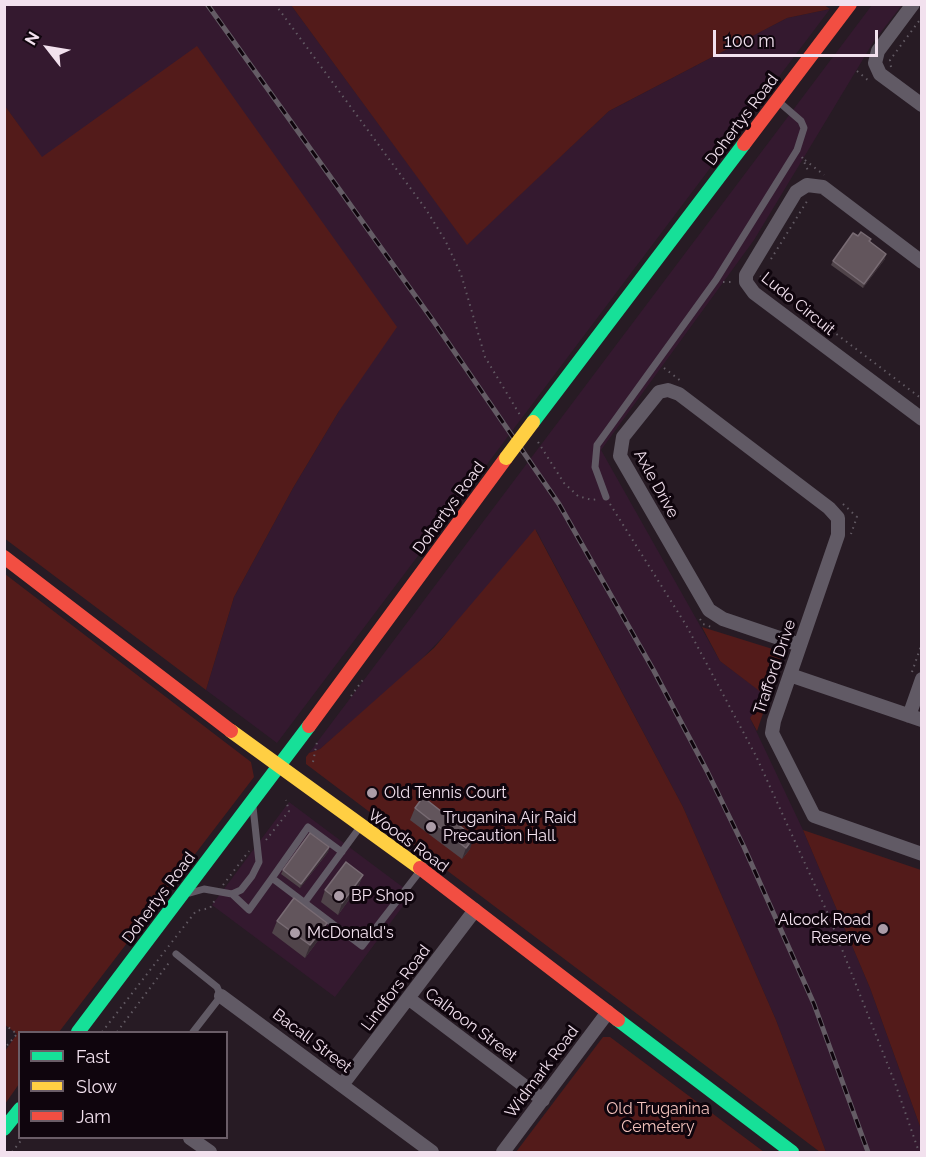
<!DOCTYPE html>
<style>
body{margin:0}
#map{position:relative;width:926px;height:1157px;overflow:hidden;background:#271b24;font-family:Raleway,sans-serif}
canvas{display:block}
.frame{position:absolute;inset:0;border:6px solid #f2e1ee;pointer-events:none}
.legend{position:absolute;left:18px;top:1031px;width:210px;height:108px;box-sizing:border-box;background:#0f050d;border:2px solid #6a5d67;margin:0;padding:8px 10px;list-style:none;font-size:18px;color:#f2e1ee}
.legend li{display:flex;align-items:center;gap:12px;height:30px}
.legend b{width:30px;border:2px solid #6a5d67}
.north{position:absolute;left:18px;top:18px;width:60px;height:60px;-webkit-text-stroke:4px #0f050d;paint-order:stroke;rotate:301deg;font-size:16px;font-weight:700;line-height:24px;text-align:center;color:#f2e1ee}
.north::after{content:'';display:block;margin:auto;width:21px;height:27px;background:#f2e1ee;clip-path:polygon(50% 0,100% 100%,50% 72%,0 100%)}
.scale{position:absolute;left:713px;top:30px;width:165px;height:27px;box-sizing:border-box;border:3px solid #f2e1ee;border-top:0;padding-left:8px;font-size:18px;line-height:21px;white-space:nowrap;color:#f2e1ee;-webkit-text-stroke:4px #0f050d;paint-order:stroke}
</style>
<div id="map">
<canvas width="926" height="1157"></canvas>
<div class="frame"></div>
<ul class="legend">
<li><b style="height:8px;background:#16e098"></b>Fast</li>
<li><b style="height:8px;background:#ffcf43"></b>Slow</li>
<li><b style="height:8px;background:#f24e42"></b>Jam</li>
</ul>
<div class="north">N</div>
<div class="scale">100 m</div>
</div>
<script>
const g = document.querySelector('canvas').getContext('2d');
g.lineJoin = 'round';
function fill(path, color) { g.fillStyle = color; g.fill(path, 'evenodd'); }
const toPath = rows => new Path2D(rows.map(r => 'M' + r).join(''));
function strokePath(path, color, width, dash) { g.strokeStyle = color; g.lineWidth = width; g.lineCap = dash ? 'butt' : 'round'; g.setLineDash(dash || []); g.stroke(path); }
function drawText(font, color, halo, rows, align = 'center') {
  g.font = font + ' Raleway,sans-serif'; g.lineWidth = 6; g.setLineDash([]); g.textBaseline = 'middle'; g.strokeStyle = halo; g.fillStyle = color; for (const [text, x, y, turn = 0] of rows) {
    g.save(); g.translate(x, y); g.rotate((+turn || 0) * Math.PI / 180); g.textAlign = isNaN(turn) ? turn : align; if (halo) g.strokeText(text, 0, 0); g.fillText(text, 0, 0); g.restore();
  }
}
fill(toPath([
 [4,5,291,5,467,244,609,111,787,18,830,9,277,743,206,690,234,597,293,488,339,411,41,157,5,106],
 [872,5,902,5,874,41,754,240,601,450,720,661,767,696,750,718,803,830,870,988,921,1129,921,1152,826,1152,776,1020,683,807,536,530,473,606,407,674,320,749,309,753],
 [289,802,412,894,335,997,212,905]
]), '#34192f');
fill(toPath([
 [824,5,830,9,787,18,609,111,467,245,291,5],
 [197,46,397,327,339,411,293,488,234,597,206,690,4,538,5,106,42,157],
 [535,529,683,807,776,1020,826,1152,820,1152,306,764,306,757,309,753,320,749,434,648],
 [5,574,251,762,254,777,59,1032,20,1032,19,1084,5,1104,5,1051,17,1034,4,1024],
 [702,627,779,651,782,658,757,731,750,718,766,696,720,661],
 [803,830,921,870,921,1129,870,988],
 [603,1037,610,1037,764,1152,516,1152]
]), '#531b1a');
strokePath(toPath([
 [275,4,425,208,445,240,461,274,485,357,520,415],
 [891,67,890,60,922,17],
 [857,71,869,81],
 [802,157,809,173],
 [805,160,824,175],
 [771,259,809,198],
 [760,276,922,399],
 [723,282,735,282],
 [664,368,681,381],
 [538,442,564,483,578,496,592,500,597,499],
 [610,504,686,625,756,756,828,914,895,1083,919,1152],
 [843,504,857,517,851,534],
 [700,619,703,624,714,628],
 [912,672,922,643],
 [351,696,365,677],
 [313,762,317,742],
 [266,840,289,811,286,800],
 [223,885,249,851],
 [4,1024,17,1034,4,1049],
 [102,1032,196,911,210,908,215,900],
 [117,1032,171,960],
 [12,1152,23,1138]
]), '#625a63', 2, [1.5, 4.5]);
strokePath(toPath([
 [606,497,595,467,597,445,716,280,797,150,804,128,801,121,779,102],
 [272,878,308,827,342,852],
 [190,893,204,889,232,894,241,890,252,876,259,862,253,807],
 [232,894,249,910,272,878,362,946,420,871],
 [305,902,360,827],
 [176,954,217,987,221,996,193,1032]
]), '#615a65', 7);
strokePath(toPath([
 [913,4,878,51,875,63,880,74,922,105],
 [922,262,823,187,807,185,796,192,746,275,746,282,754,293,922,419],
 [800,645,723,619,709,610,620,456,623,437,659,392,668,390,679,394,829,508,838,518,838,535,774,721,772,733,814,816,922,854],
 [790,675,922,720],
 [909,716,922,679],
 [221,996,432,1152],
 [408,998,543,1100],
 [342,1085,475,910],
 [190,1138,210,1152],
 [503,1152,608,1012]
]), '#615a65', 14);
strokePath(toPath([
 [533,422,744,144],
 [618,1020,792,1152],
 [78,1032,309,726],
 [4,1129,20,1109]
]), '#16e098', 14);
strokePath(toPath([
 [231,731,420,868]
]), '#ffcf43', 14);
strokePath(toPath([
 [744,144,850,4],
 [4,557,231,731],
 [309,726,506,458],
 [420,868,618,1020]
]), '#f24e42', 14);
const rail = toPath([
 [207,4,434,322,559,504,654,671,707,771,744,847,814,1004,868,1152]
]);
strokePath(rail, '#645c65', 5);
strokePath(rail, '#0f050d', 3, [9]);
strokePath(toPath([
 [506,458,533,422]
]), '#ffcf43', 14);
fill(toPath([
 [858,236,871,239,870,242,885,259,863,288,831,265,833,261],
 [415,808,470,849,462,859,410,820],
 [329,847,328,852,300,888,281,874,283,870],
 [363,875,358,887,338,915,321,902,325,890],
 [277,921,327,923,322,935,305,958,272,933]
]), '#50444a');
fill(toPath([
 [886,254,885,259,863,288,864,284],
 [474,837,470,849,462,859,466,848],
 [329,847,328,852,300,888,301,884],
 [363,875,358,887,338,915,342,903],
 [327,923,322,935,305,958,310,945]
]), '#382c34');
const building = toPath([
 [861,232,871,239,869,241,886,254,864,284,833,261,853,233,858,236,861,232],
 [423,797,474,837,466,848,415,808,423,797],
 [310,833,329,847,301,884,283,870,310,833],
 [346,862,363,875,342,903,325,890,346,862],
 [294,898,327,923,310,945,277,921,294,898]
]);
fill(building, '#62555c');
strokePath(building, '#786b73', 1.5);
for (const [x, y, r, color] of [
 [372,793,6,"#ab9ca7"],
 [431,827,6,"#ab9ca7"],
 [339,896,6,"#ab9ca7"],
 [883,929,6,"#ab9ca7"],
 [295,933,6,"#ab9ca7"]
]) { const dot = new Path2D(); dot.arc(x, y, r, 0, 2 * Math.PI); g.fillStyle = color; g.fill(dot); strokePath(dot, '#0f050d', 2); }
drawText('16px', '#f2e1ee', '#0f050d', [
 ["Dohertys Road",742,120,-53],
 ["Ludo Circuit",798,304,39],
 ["Axle Drive",656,484,61],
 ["Dohertys Road",449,508,-54],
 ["Trafford Drive",775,667,-71],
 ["Woods Road",408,841,36],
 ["Dohertys Road",159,898,-53],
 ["Lindfors Road",396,988,-53],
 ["Calhoon Street",471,1025,37],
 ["Bacall Street",312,1041,37],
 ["Widmark Road",542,1072,-53]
]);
drawText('16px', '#f2e1ee', '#0f050d', [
 ["Old Tennis Court",384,793],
 ["Truganina Air Raid",443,818],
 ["Precaution Hall",443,836],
 ["BP Shop",351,896],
 ["Alcock Road",871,920,"right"],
 ["Reserve",871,938,"right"],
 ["McDonald's",307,933]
], 'left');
drawText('16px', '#f3c2bc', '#0f050d', [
 ["Old Truganina",658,1109],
 ["Cemetery",658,1127]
]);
</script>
